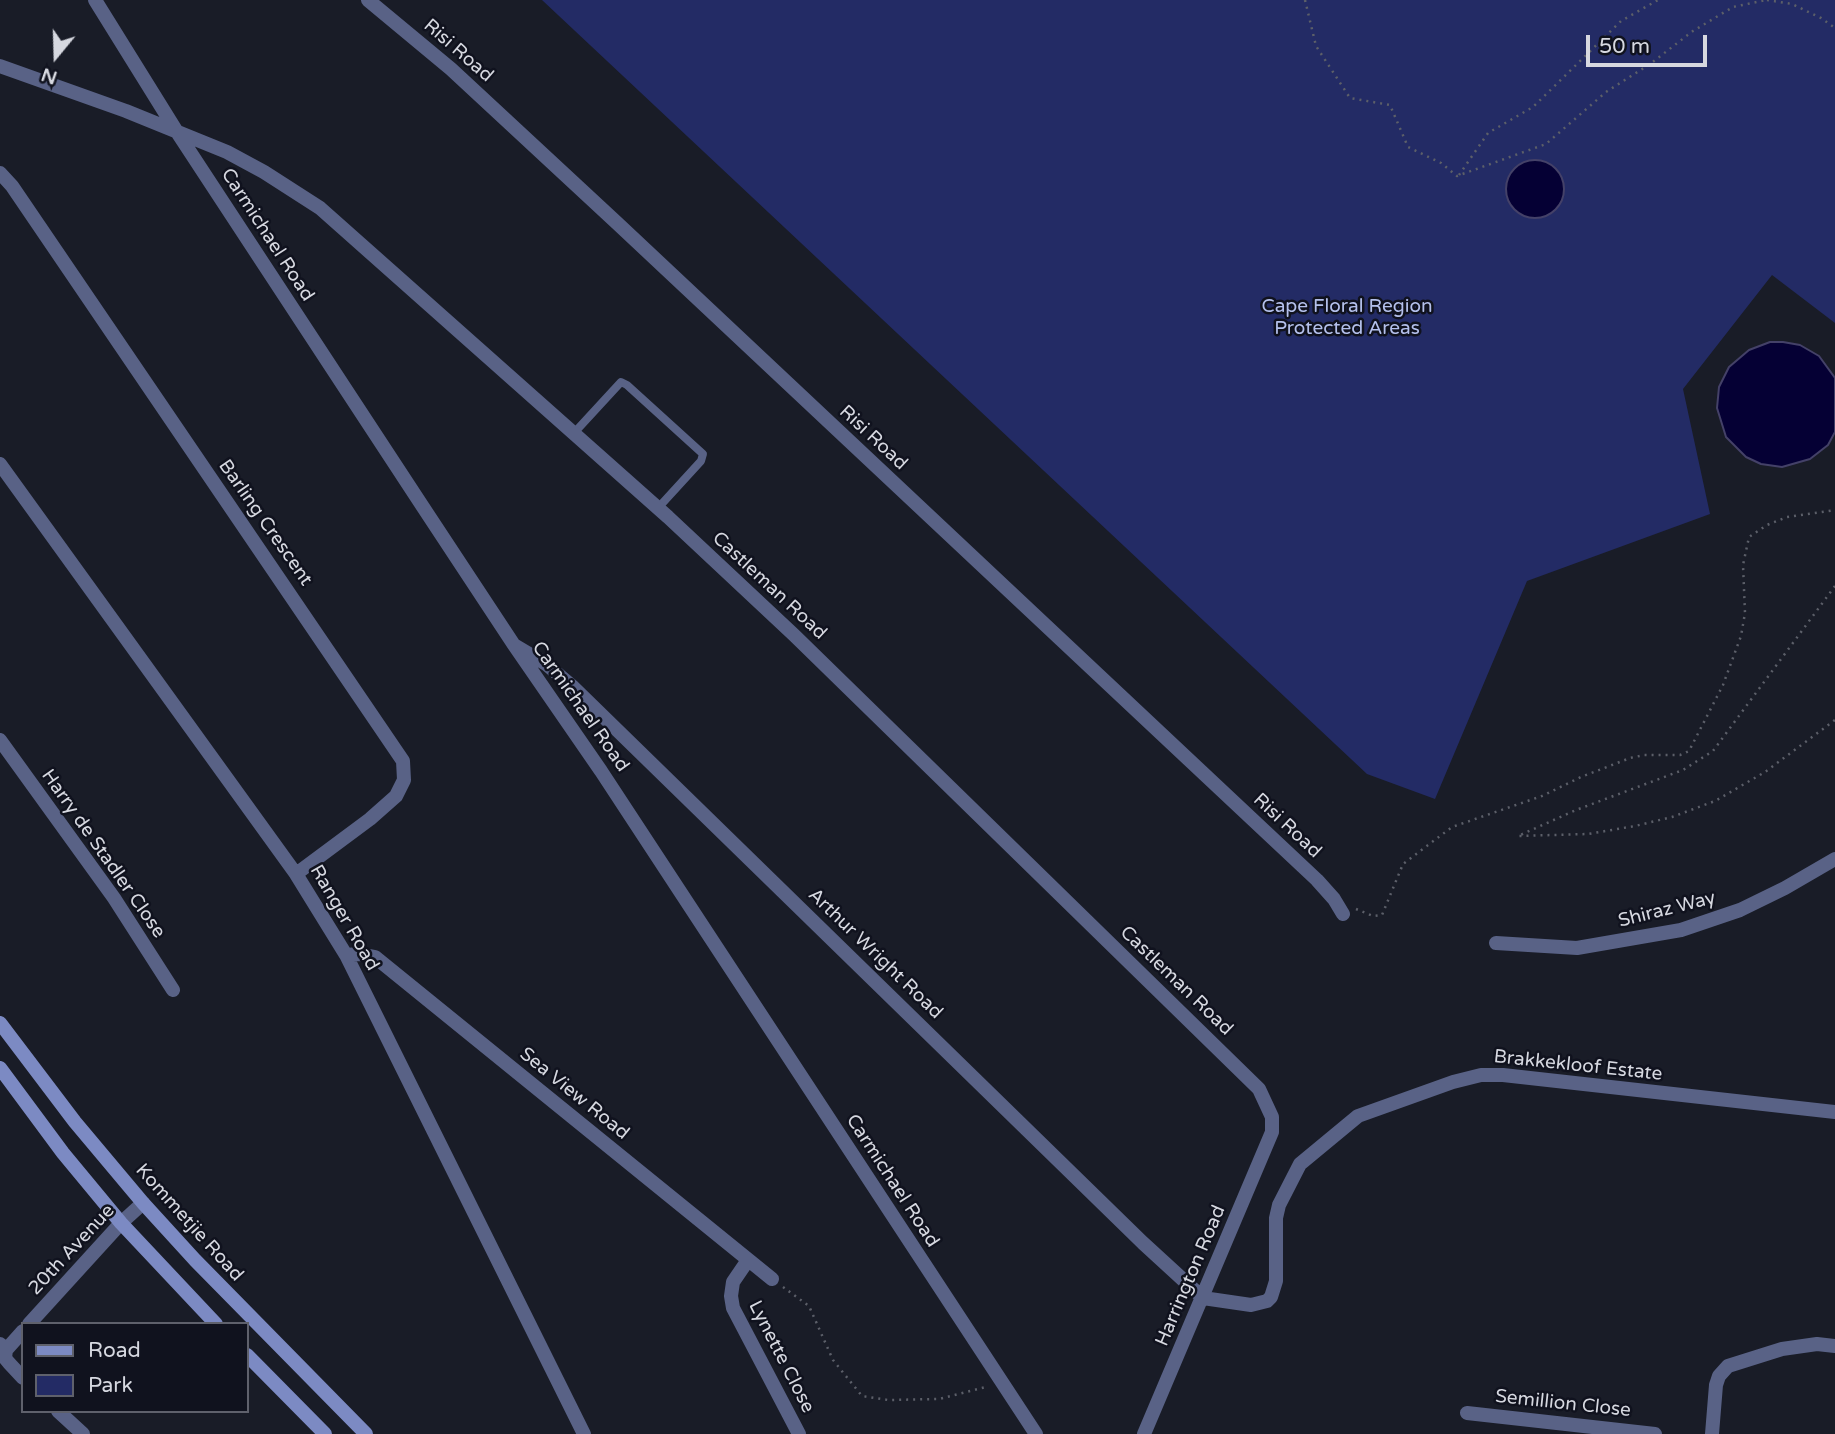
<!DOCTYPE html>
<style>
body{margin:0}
#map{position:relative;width:1835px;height:1434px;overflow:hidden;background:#191c27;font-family:"Varela Round",sans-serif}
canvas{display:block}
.legend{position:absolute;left:21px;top:1322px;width:228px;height:91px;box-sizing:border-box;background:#10121e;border:2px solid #5f616c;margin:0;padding:9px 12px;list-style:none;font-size:21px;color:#d6d8e0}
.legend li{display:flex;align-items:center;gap:14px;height:35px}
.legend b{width:35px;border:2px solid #5f616c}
.north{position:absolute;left:21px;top:21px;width:70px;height:70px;-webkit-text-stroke:5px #10121e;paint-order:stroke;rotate:199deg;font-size:19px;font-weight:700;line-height:28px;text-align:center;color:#d6d8e0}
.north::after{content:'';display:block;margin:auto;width:24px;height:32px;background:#d6d8e0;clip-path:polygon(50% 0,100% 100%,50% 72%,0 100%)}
.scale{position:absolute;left:1586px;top:35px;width:121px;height:32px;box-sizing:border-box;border:4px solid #d6d8e0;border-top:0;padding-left:9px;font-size:21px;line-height:24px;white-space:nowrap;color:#d6d8e0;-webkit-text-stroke:5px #10121e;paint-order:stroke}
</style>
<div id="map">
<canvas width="1835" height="1434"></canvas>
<ul class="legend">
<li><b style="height:9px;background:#7c8ac3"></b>Road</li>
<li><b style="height:19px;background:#232b65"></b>Park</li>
</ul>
<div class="north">N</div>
<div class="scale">50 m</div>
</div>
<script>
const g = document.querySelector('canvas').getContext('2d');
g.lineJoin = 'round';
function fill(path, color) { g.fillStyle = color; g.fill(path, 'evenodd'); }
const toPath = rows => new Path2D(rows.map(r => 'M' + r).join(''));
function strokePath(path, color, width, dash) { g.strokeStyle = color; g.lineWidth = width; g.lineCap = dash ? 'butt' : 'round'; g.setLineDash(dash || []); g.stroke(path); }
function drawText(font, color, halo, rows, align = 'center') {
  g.font = font + ' "Varela Round",sans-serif'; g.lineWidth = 5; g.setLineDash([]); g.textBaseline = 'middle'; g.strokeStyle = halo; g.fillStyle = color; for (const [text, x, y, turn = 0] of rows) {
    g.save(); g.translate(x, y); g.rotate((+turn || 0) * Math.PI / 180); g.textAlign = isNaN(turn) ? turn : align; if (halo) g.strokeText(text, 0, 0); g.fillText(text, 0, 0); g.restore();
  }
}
fill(toPath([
 [542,0,1835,0,1835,323,1772,275,1683,389,1710,514,1527,581,1435,799,1367,774]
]), '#232b65');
const water = toPath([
 '1506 189a29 29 0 1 1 58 0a29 29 0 1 1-58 0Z',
 [1770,342,1783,342,1800,345,1819,356,1835,378,1835,432,1828,445,1810,459,1782,467,1761,464,1746,457,1726,437,1717,408,1719,387,1729,367,1749,350,1770,342]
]);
fill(water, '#050034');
strokePath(water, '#444168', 2);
strokePath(toPath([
 [1305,0,1316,46,1350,98,1390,105,1408,147,1441,163,1457,176,1546,144,1606,92,1650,64,1693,31,1733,7,1766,0],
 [1767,0,1792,4,1821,18,1835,28],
 [1459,175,1488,133,1533,107,1621,21,1658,0],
 [1835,586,1713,751,1683,770,1576,810,1518,836,1588,834,1635,826,1672,817,1715,801,1765,772,1835,720],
 [1356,909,1373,916,1382,915,1403,864,1452,827,1542,796,1581,777,1630,758,1644,755,1680,755,1689,751,1723,685,1741,636,1745,613,1743,565,1749,537,1767,525,1787,517,1835,510],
 [783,1287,809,1306,833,1360,862,1396,888,1400,939,1399,986,1387]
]), '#5c5f69', 2.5, [2, 5]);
strokePath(toPath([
 [574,433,621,382,627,385,703,454,701,461,658,508]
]), '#596286', 8);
strokePath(toPath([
 [95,0,177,132,423,507,514,645,601,771,1036,1434],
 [368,0,451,69,617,223,1317,880,1334,899,1343,914],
 [0,66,126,111,227,152,264,172,320,208,668,517,794,635,1259,1089,1272,1117,1272,1132,1144,1434],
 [0,173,12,186,403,761,404,780,396,796,370,819,296,874],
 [0,464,296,874,346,955,584,1434],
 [514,645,546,664,572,686,1143,1243,1203,1298,1251,1305,1267,1301,1271,1297,1276,1281,1276,1218,1279,1205,1300,1164,1358,1116,1453,1082,1481,1075,1503,1075,1835,1112],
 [0,740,114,898,173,990],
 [1496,943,1577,948,1681,930,1740,910,1785,888,1835,859],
 [346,955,360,954,375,957,772,1279],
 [748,1260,733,1282,731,1296,733,1308,799,1434],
 [29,1324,121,1223,143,1203],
 [0,1344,6,1350,5,1358,9,1363,23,1378],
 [6,1350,23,1331],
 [58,1411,83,1434],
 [1467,1413,1655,1434],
 [1712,1434,1716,1385,1719,1376,1728,1366,1782,1349,1817,1344,1835,1346]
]), '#596286', 14);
strokePath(toPath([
 [0,1023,75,1122,143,1203,195,1260,366,1434],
 [0,1068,63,1153,121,1223,216,1324],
 [247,1355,325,1434]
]), '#7c8ac3', 14);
drawText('19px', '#d6d8e0', '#10121e', [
 ["Risi Road",458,51,41],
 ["Carmichael Road",267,235,57],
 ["Risi Road",873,438,43],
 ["Barling Crescent",265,523,55],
 ["Castleman Road",769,586,43],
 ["Carmichael Road",580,707,55],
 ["Risi Road",1287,826,43],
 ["Harry de Stadler Close",103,854,55],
 ["Shiraz Way",1667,910,-14],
 ["Ranger Road",344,918,60],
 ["Arthur Wright Road",875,954,44],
 ["Castleman Road",1176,981,44],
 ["Brakkekloof Estate",1578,1066,6],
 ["Sea View Road",574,1094,39],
 ["Carmichael Road",892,1181,57],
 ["Kommetjie Road",189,1223,48],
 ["20th Avenue",72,1250,-47],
 ["Harrington Road",1191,1276,-67],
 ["Lynette Close",781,1357,63],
 ["Semillion Close",1563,1404,6]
]);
drawText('19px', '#b4c0ec', '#10121e', [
 ["Cape Floral Region",1347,307],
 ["Protected Areas",1347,329]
]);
</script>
